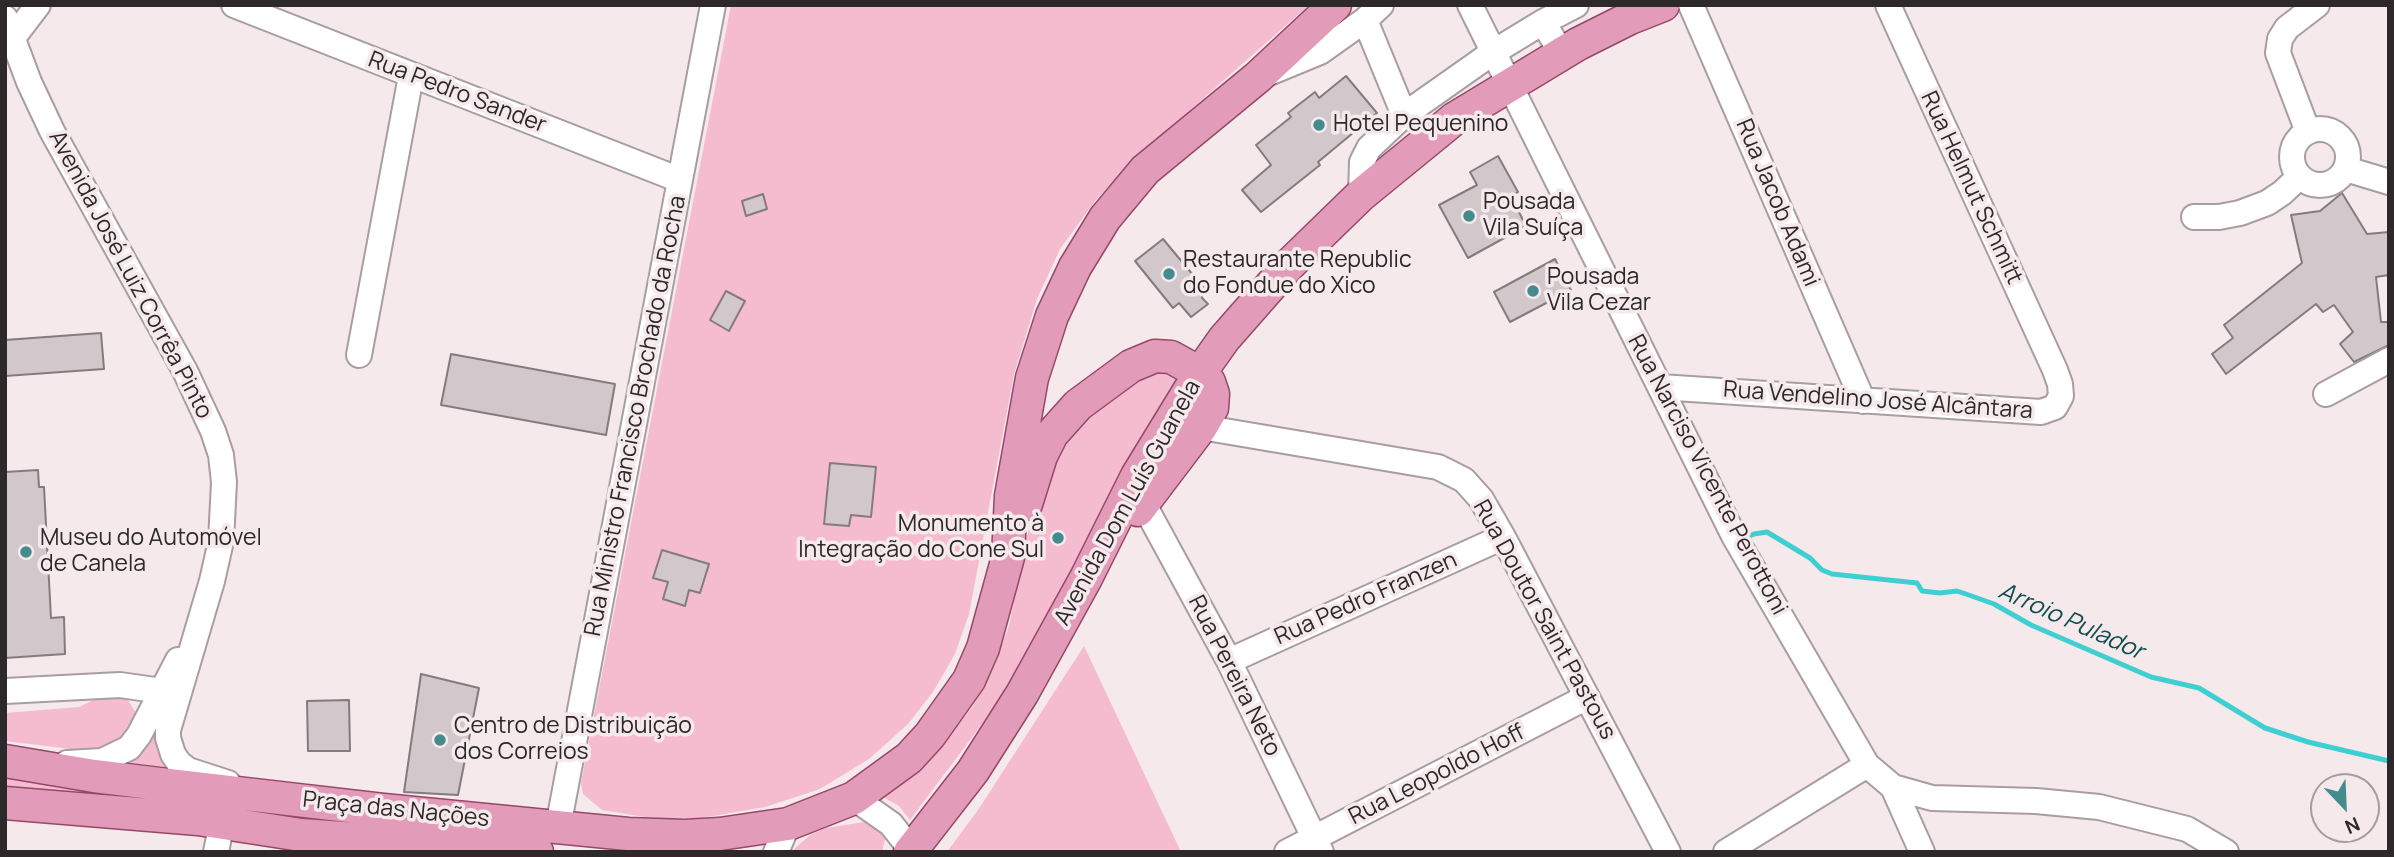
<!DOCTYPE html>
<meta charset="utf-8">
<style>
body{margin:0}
#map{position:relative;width:2394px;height:857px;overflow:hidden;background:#f5e9ec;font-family:Manrope,sans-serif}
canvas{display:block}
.frame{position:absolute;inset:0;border:7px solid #2d282a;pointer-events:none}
.north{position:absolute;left:2310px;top:773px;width:70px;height:70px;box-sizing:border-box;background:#f5e9ec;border:2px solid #a59c9e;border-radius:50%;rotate:157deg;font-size:19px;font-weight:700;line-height:28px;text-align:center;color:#2d282a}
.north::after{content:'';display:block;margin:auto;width:24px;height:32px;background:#438b8c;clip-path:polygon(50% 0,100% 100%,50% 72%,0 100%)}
</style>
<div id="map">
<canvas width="2394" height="857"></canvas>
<div class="frame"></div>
<div class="north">N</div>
</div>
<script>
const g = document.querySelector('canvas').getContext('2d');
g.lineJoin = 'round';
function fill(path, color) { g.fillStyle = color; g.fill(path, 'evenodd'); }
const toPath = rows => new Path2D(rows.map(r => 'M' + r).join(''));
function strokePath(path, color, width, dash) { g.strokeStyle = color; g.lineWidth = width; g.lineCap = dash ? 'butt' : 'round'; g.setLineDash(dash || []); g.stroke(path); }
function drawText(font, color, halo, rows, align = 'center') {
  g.font = font + ' Manrope,sans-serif'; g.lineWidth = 7; g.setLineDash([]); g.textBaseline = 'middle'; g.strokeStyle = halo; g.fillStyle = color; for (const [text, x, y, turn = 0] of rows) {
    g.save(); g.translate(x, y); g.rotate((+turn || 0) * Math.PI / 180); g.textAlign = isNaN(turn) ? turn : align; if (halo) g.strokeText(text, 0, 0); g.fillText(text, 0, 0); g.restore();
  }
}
fill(toPath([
 [731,5,1309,5,1129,164,1095,201,1060,249,1037,299,1014,374,969,614,955,654,933,692,908,724,869,759,820,789,765,807,702,818,657,819,602,810,583,794,581,783],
 [1151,369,1184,374,1006,692,910,820,899,806,883,797,912,775,938,751,973,706,987,681,1009,626,1032,513,1059,449,1086,415],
 [1084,646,1181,852,947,852,980,807],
 [106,694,128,700,136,713,118,741,101,749,87,751,5,741,5,713,79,707],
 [158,722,181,775,118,767],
 [5,772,196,800,195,810,5,791],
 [864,822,873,823,883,834,885,839,882,852,791,852,810,835,826,828]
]), '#f5bccf');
strokePath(toPath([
 [1743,539,1754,534,1767,532,1810,558,1822,570,1832,574,1917,583,1922,591,1940,593,1957,591,1966,594,1994,604,2031,625,2151,677,2199,688,2265,728,2308,742,2389,761]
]), '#3fcfd1', 5);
const building = toPath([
 [1346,76,1377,113,1318,162,1320,165,1261,212,1242,190,1271,165,1256,145,1291,117,1288,113,1315,92,1319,98,1346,76],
 [1498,156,1518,192,1511,196,1526,226,1468,258,1439,205,1477,185,1470,172,1498,156],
 [2342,193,2367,234,2389,232,2389,275,2376,277,2381,322,2389,322,2389,345,2354,362,2340,344,2353,332,2334,305,2323,312,2316,304,2226,374,2212,354,2233,338,2224,325,2302,263,2291,215,2320,211,2342,193],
 [763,194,767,209,746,216,742,201,763,194],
 [1163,239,1203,287,1202,298,1208,304,1191,317,1179,303,1173,308,1135,261,1163,239],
 [1555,259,1571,290,1510,322,1494,292,1555,259],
 [726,291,745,301,729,331,710,320,726,291],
 [101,333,104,369,5,376,5,340,101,333],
 [451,354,615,384,606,435,441,405,451,354],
 [830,463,876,467,871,517,851,515,849,526,824,524,830,463],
 [38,470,39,487,44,487,51,618,64,617,65,654,5,658,5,472,38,470],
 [662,550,709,564,700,593,689,590,685,606,663,599,668,582,653,578,662,550],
 [421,674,479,688,458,795,404,792,421,674],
 [349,700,350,751,308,751,307,701,349,700]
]);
fill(building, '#d2c7ca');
strokePath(building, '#857b7e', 2);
const minor = toPath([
 [234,5,680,180],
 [1470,5,1734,536,1867,765,1893,787,1922,852],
 [1691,5,1863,401],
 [5,18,29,82,52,131,185,371,213,431,221,455,224,482,221,541,212,581,168,730,168,738,173,754,179,763,188,770,228,783],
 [1365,20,1404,115],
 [1543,22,1576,5],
 [12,39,38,5],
 [1269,73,1320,52,1365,20,1381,5],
 '2292 157a28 28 0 1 1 56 0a28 28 0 1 1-56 0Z',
 [2308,132,2278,53,2280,39,2287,28,2317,5],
 [2346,169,2389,182],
 [1361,195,1362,162,1369,148,1404,115,1492,53,1543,22,1562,54],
 [2194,217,2219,217,2240,213,2267,203,2282,193,2299,177],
 [359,355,411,76],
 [1660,387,2041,412,2055,407,2061,396,2060,384,2055,370,1888,5],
 [2326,394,2389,360],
 [1201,427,1438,467,1464,480,1481,499,1503,537,1668,852],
 [1143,503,1229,661,1321,852],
 [1229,661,1503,537],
 [5,691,120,685,176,693],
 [67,763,102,761,129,748,139,735,178,660],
 [1893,787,1932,798,2036,801,2099,807,2187,829,2226,852],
 [854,798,891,824,913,852],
 [558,827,713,5],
 [216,852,222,822],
 [776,852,788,824],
 [1287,852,1587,697],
 [1726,852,1867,765]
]);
const major = toPath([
 [1026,504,1041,456,1052,434,1078,405,1131,366,1155,356,1171,357,1200,373,1209,382,1213,394,1212,408,1201,427,1138,510],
 [5,761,94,776,160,784,383,810,628,834,685,836,720,834,788,824,854,798,909,758,930,735,969,680,983,648,1008,557,1011,496,1032,378,1052,316,1075,267,1105,218,1145,170,1258,77,1335,5],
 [5,803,198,819,301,835,537,852],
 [910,852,973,771,1022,694,1086,578,1137,476,1200,373,1224,339,1289,265,1361,195,1454,119,1578,44,1630,18,1663,5]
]);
strokePath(minor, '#a89da0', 28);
strokePath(major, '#964868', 35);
strokePath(minor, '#fff', 24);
strokePath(major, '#e29bb9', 32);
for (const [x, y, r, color] of [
 [1319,125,7,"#438b8c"],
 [1469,216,7,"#438b8c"],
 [1169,274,7,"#438b8c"],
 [1533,291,7,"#438b8c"],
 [1058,538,7,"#438b8c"],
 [26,552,7,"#438b8c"],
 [440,740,7,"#438b8c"]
]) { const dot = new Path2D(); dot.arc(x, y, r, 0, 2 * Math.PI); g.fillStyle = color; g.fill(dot); strokePath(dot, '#f5e9ec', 2.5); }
drawText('23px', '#2d282a', '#f5e9ec', [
 ["Rua Pedro Sander",457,93,21],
 ["Rua Helmut Schmitt",1971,188,65],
 ["Rua Jacob Adami",1777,203,67],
 ["Avenida José Luiz Corrêa Pinto",130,275,62],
 ["Rua Vendelino José Alcântara",1878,401,4],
 ["Rua Ministro Francisco Brochado da Rocha",636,416,-79],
 ["Rua Narciso Vicente Perottoni",1707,475,62],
 ["Avenida Dom Luís Guanela",1128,503,-61],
 ["Rua Pedro Franzen",1366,599,-24],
 ["Rua Doutor Saint Pastous",1544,620,61],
 ["Rua Pereira Neto",1234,676,63],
 ["Rua Leopoldo Hoff",1437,775,-27],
 ["Praça das Nações",396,810,6]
]);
drawText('23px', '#2d282a', '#f5e9ec', [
 ["Hotel Pequenino",1333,125],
 ["Pousada",1483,203],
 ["Vila Suíça",1483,229],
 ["Restaurante Republic",1183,261],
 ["do Fondue do Xico",1183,287],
 ["Pousada",1547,278],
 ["Vila Cezar",1547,304],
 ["Monumento à",1044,525,"right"],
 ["Integração do Cone Sul",1044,551,"right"],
 ["Museu do Automóvel",40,539],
 ["de Canela",40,565],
 ["Centro de Distribuição",454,727],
 ["dos Correios",454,753]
], 'left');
drawText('italic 24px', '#114e4f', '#f5e9ec', [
 ["Arroio Pulador",2071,622,24]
]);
</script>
